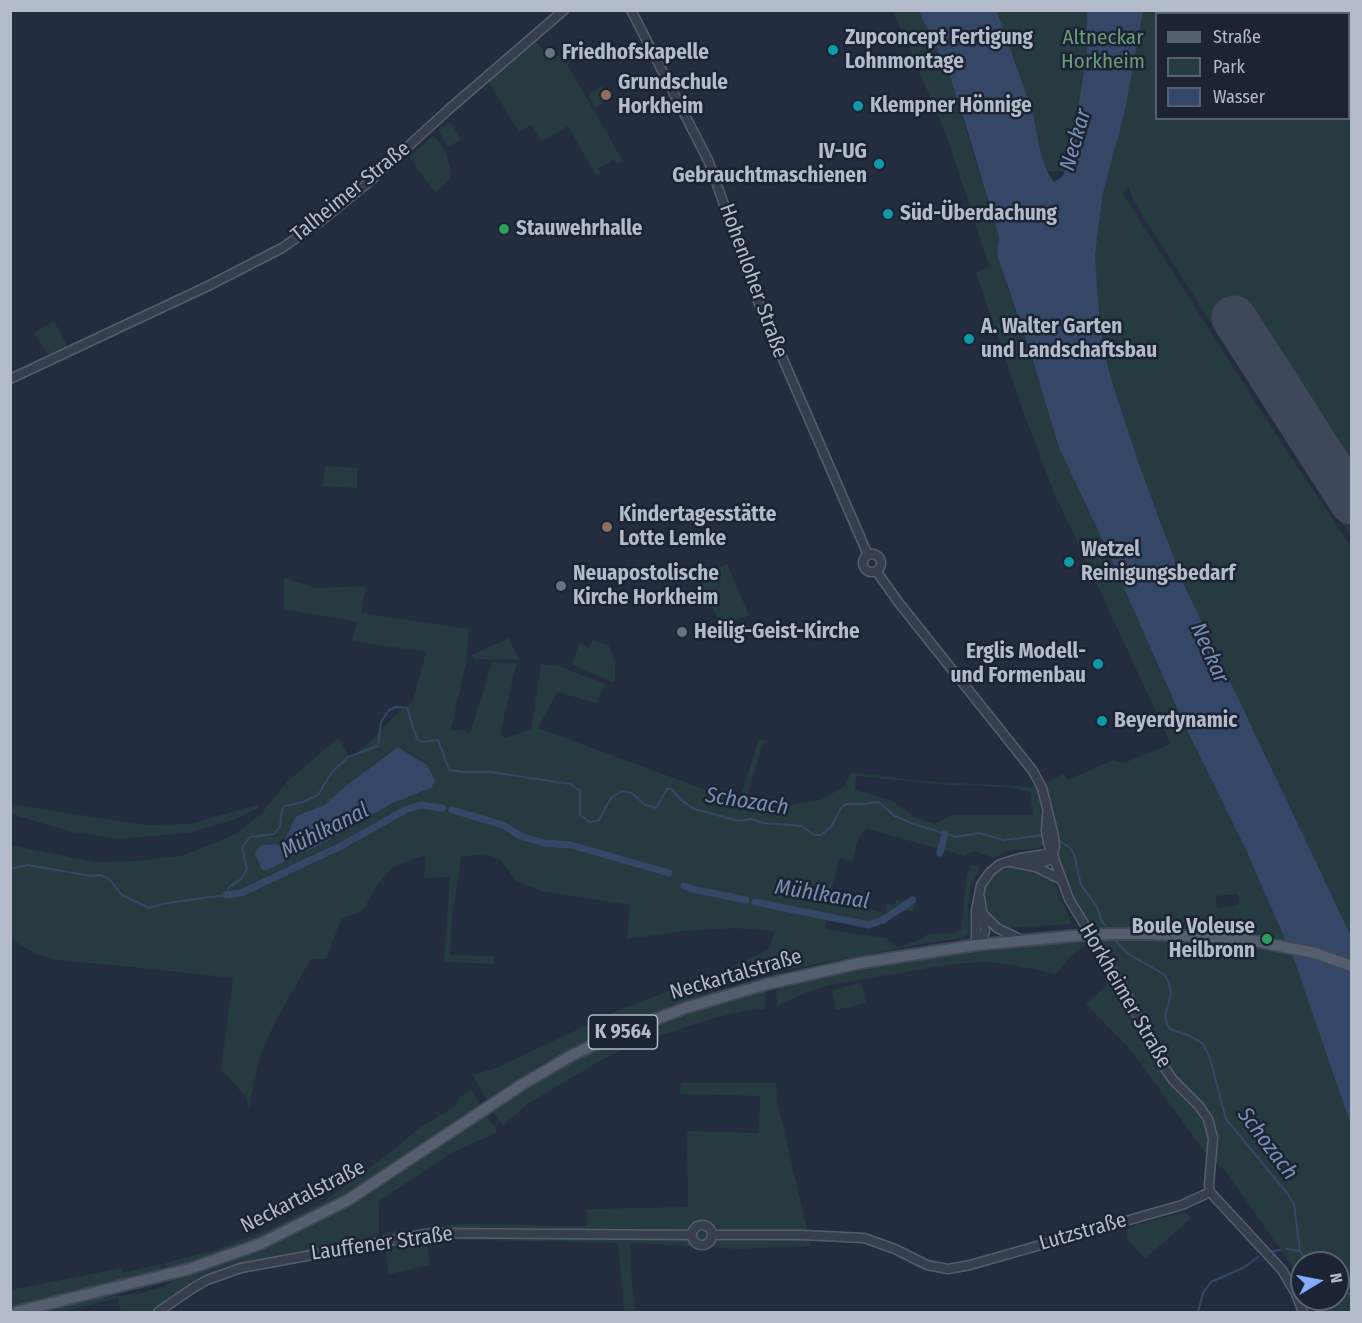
<!DOCTYPE html>
<meta charset="utf-8">
<style>
body{margin:0}
#map{position:relative;width:1362px;height:1323px;overflow:hidden;background:#232d3f;font-family:"Fira Sans Condensed",sans-serif}
canvas{display:block}
.frame{position:absolute;inset:0;border:12px solid #b3baca;pointer-events:none}
.legend{position:absolute;left:1155px;top:12px;width:195px;height:108px;box-sizing:border-box;background:#1c2434;border:2px solid #586070;margin:0;padding:8px 10px;list-style:none;font-size:18px;color:#b3baca}
.legend li{display:flex;align-items:center;gap:12px;height:30px}
.legend b{width:30px;border:2px solid #586070}
.north{position:absolute;left:1290px;top:1251px;width:60px;height:60px;box-sizing:border-box;background:#1c2434;border:2px solid #586070;border-radius:50%;rotate:80deg;font-size:16px;font-weight:700;line-height:24px;text-align:center;color:#b3baca}
.north::after{content:'';display:block;margin:auto;width:21px;height:27px;background:#84acfe;clip-path:polygon(50% 0,100% 100%,50% 72%,0 100%)}
</style>
<div id="map">
<canvas width="1362" height="1323"></canvas>
<div class="frame"></div>
<ul class="legend">
<li><b style="height:8px;background:#555e6f"></b>Straße</li>
<li><b style="height:16px;background:#253b40"></b>Park</li>
<li><b style="height:16px;background:#354767"></b>Wasser</li>
</ul>
<div class="north">N</div>
</div>
<script>
const g = document.querySelector('canvas').getContext('2d');
g.lineJoin = 'round';
function fill(path, color) { g.fillStyle = color; g.fill(path, 'evenodd'); }
const toPath = rows => new Path2D(rows.map(r => 'M' + r).join(''));
function strokePath(path, color, width, dash) { g.strokeStyle = color; g.lineWidth = width; g.lineCap = dash ? 'butt' : 'round'; g.setLineDash(dash || []); g.stroke(path); }
function drawText(font, color, halo, rows, align = 'center') {
  g.font = font + ' "Fira Sans Condensed",sans-serif'; g.lineWidth = 5; g.setLineDash([]); g.textBaseline = 'middle'; g.strokeStyle = halo; g.fillStyle = color; for (const [text, x, y, turn = 0] of rows) {
    g.save(); g.translate(x, y); g.rotate((+turn || 0) * Math.PI / 180); g.textAlign = isNaN(turn) ? turn : align; if (halo) g.strokeText(text, 0, 0); g.fillText(text, 0, 0); g.restore();
  }
}
fill(toPath([
 [893,11,919,11,949,74,999,237,997,255,1031,354,1059,448,1106,547,1184,724,1247,852,1296,965,1340,1087,1351,1125,1351,1312,1324,1312,1315,1299,1338,1299,1338,1263,1302,1263,1302,1280,1224,1169,1206,1154,1130,1049,1086,1004,1111,981,1088,944,1070,957,1056,974,1015,965,985,962,953,964,829,985,807,992,777,1006,776,988,845,972,922,959,1057,943,1087,943,1082,927,1065,898,1050,864,1045,843,1038,848,1007,851,994,858,974,851,964,856,868,829,862,833,857,842,852,861,839,858,831,895,843,898,841,906,850,909,851,906,885,913,887,903,892,905,896,902,896,899,903,901,909,898,915,901,914,911,900,911,884,921,869,926,827,918,825,929,886,938,898,947,919,940,928,934,954,933,961,929,967,874,972,865,977,865,980,868,971,886,968,904,969,932,966,936,960,939,938,941,775,972,730,984,594,1037,543,1063,487,1100,472,1075,496,1068,619,1010,733,966,770,949,774,931,734,928,685,931,627,939,630,905,541,891,515,880,500,859,485,854,461,857,452,918,450,955,495,956,493,964,444,962,450,877,424,878,426,855,416,858,393,867,378,884,362,911,341,919,326,959,311,959,275,1022,259,1059,249,1108,245,1096,221,1069,233,978,114,965,63,961,36,954,11,939,11,845,95,862,135,861,180,856,215,843,235,834,261,814,287,782,338,738,350,758,370,742,399,711,413,701,426,652,352,641,357,622,284,609,284,578,315,588,366,586,361,613,469,629,466,663,451,730,462,730,470,734,492,662,517,663,500,733,504,738,531,729,541,664,558,666,606,684,596,703,557,692,538,728,739,802,759,739,766,741,762,747,746,800,780,807,820,800,844,787,851,772,920,781,1036,787,1064,774,1067,780,1113,760,1124,763,1171,744,1053,490,1025,416,976,273,989,266,946,134],
 [392,750,405,750,420,760,431,788,393,803,316,847,295,816,324,805],
 [856,776,946,785,1010,787,1030,792,1033,815,951,815,934,824,914,817,893,801,855,790],
 [1238,894,1239,905,1217,908,1216,896],
 [997,11,1283,11,1278,14,1156,14,1156,118,1348,118,1349,60,1351,65,1351,537,1215,329,1133,200,1128,185,1123,194,1261,411,1351,547,1351,936,1182,580,1140,467,1111,379,1099,312,1095,255,1104,187,1064,171,1047,171,1041,154,1033,113],
 [536,41,550,61,561,54,623,161,617,164,614,159,598,169,600,173,596,175,568,126,542,141,531,125,519,132,488,81],
 [602,86,610,99,595,108,588,94],
 [450,122,461,139,449,147,438,130],
 [434,135,445,151,451,170,450,179,435,193,409,156],
 [54,321,69,349,50,358,34,333],
 [325,466,357,468,357,488,323,486],
 [727,564,749,615,727,624,719,620,701,587,704,575],
 [509,638,519,660,474,659,471,655],
 [593,640,609,646,615,662,615,683,572,665,579,643,589,648],
 [10,804,145,825,189,824,258,805,259,808,236,819,189,833,118,839,72,832,11,814],
 [1010,866,1030,868,1051,876,1072,924,1007,928,997,924,987,912,983,902,983,891,991,874],
 [861,983,866,1003,836,1010,832,990],
 [765,990,766,997,764,1009,743,1011,707,1020,631,1045,600,1061,527,1104,503,1126,493,1112,488,1117,497,1130,496,1133,453,1152,379,1201,379,1233,375,1238,232,1267,205,1276,173,1296,153,1312,121,1312,118,1298,61,1312,39,1312,102,1297,137,1294,165,1286,176,1279,230,1261,287,1237,378,1187,502,1102,595,1049,690,1011],
 [681,1083,776,1083,777,1101,811,1246,741,1249,630,1243,632,1282,636,1312,625,1312,624,1310,618,1243,426,1239,430,1265,389,1274,382,1233,462,1224,586,1226,587,1209,688,1207,687,1131,759,1133,760,1096,680,1094],
 [471,1090,481,1106,357,1189,273,1233,225,1253,167,1270,165,1263,212,1251,241,1240,274,1227,324,1201,391,1152,418,1129,457,1105,458,1098],
 [1185,1212,1191,1218,1145,1259,1127,1238,1127,1232,1130,1228,1136,1225],
 [160,1264,162,1271,11,1307,11,1290,122,1268,123,1273]
]), '#253b40');
fill(toPath([
 [919,11,997,11,1033,113,1041,154,1047,171,1054,182,1063,176,1075,126,1087,54,1087,11,1143,11,1125,110,1103,193,1095,255,1099,312,1103,342,1111,379,1140,467,1182,580,1351,936,1351,1125,1296,965,1247,852,1184,724,1106,547,1059,448,1031,354,997,255,999,237,966,126,949,74],
 [398,747,427,765,435,781,431,788,393,803,316,847,294,856,285,839,296,816,324,805,347,785],
 [275,844,280,845,284,852,286,861,267,870,262,870,255,854,256,850,261,845]
]), '#354767');
strokePath(toPath([
 [1057,839,1069,847,1074,854,1081,885,1097,907,1101,920,1108,930],
 [10,869,28,865,91,876,101,875,109,879,122,895,149,908,167,903,226,895,229,887,241,879,247,869,242,847,250,837,274,834,280,826,282,810,285,806,303,802,318,795,332,772,348,757,378,746,381,722,389,710,396,707,407,708,417,739,423,742,438,740,449,770,463,772,491,772,570,784,580,791,580,815,590,822,599,820,611,798,622,791,632,793,645,805,656,808,667,789,672,789,681,800,694,809,739,821,752,819,763,823,802,826,814,835,821,835,831,827,841,808,846,804,863,804,879,802,893,815,911,823,956,837,979,833,1004,840,1043,835],
 [1113,938,1127,953,1165,975,1169,983,1171,993,1165,1016,1167,1025,1170,1029,1190,1036,1202,1043,1209,1055,1226,1119,1287,1193,1294,1204,1300,1251,1308,1263],
 [1286,1249,1300,1251],
 [1272,1251,1280,1250],
 [1338,1286,1352,1296],
 [1198,1312,1203,1293,1211,1282,1243,1268,1258,1257]
]), '#354767', 2);
strokePath(toPath([
 [452,810,503,825,520,836,544,843,571,845,669,873],
 [940,853,945,833],
 [684,886,692,889,746,900],
 [226,895,241,893,341,846,407,809,421,805,442,808],
 [755,902,869,925,883,920,913,900]
]), '#354767', 7);
strokePath(toPath([
 [1234,318,1352,502]
]), '#3e485a', 45);
const tertiary = toPath([
 [631,10,709,162,759,304,868,555],
 [10,379,208,286,282,248,321,221,369,182,448,110,564,10],
 '863 563a9 9 0 1 1 18 0a9 9 0 1 1-18 0Z',
 [877,572,899,603,1033,771,1042,788,1053,832,1055,846,1053,853],
 [1047,814,1046,830,1048,843,1069,899,1127,995,1164,1067,1173,1080,1200,1107,1208,1119,1213,1138,1209,1185,1210,1192,1282,1270,1296,1294,1303,1312],
 [1011,862,1036,867,1060,879],
 [1031,864,1045,862,1054,857],
 [984,915,997,928,1022,940],
 [976,945,976,910,981,885,990,872,1000,864,1020,858,1053,853],
 [976,945,983,937,985,931,980,898],
 '692 1235a10 10 0 1 1 20 0a10 10 0 1 1-20 0Z',
 [713,1235,803,1235,864,1238,895,1249,927,1265,948,1269,970,1265,1182,1205,1210,1192],
 [158,1312,193,1288,207,1280,241,1268,432,1233,692,1235]
]);
const primary = toPath([
 [1111,934,1150,934,1244,939,1315,953,1352,966],
 [16,1312,189,1269,260,1244,348,1200,523,1084,574,1054,623,1032,685,1008,767,984,860,963,976,945,1073,936]
]);
strokePath(tertiary, '#555d6d', 11);
strokePath(primary, '#404858', 14);
strokePath(tertiary, '#373f4f', 8);
strokePath(primary, '#555e6f', 10);
const rail = toPath([
 [1341,10,1343,14],
 [1348,22,1352,26]
]);
strokePath(rail, '#596376', 4.5);
strokePath(rail, '#1c2434', 2, [7]);
const primaryBridge = toPath([
 [1073,936,1111,934]
]);
strokePath(primaryBridge, '#404858', 14, []);
strokePath(primaryBridge, '#555e6f', 10);
for (const [x, y, r, color] of [
 [833,50,6,"#0f9aa8"],
 [550,53,6,"#6b7280"],
 [606,95,6,"#8d6e63"],
 [858,106,6,"#0f9aa8"],
 [879,164,6,"#0f9aa8"],
 [888,214,6,"#0f9aa8"],
 [504,229,6,"#2e9e5b"],
 [969,339,6,"#0f9aa8"],
 [607,527,6,"#8d6e63"],
 [1069,562,6,"#0f9aa8"],
 [561,586,6,"#6b7280"],
 [682,632,6,"#6b7280"],
 [1098,664,6,"#0f9aa8"],
 [1102,721,6,"#0f9aa8"],
 [1267,939,6,"#2e9e5b"]
]) { const dot = new Path2D(); dot.arc(x, y, r, 0, 2 * Math.PI); g.fillStyle = color; g.fill(dot); strokePath(dot, '#1c2434', 2); }
for (const [x, y, w] of [
 [623,1032,69]
]) { const box = new Path2D(); box.roundRect(x - w / 2, y - 17, w, 34, 4.5); g.fillStyle = '#1c2434'; g.fill(box); strokePath(box, '#b3baca', 1.5); }
drawText('bold 20px', '#b3baca', null, [
 ["K 9564",623,1032]
]);
drawText('bold 21px', '#b3baca', '#1c2434', [
 ["Zupconcept Fertigung",845,38],
 ["Lohnmontage",845,62],
 ["Friedhofskapelle",562,53],
 ["Grundschule",618,83],
 ["Horkheim",618,107],
 ["Klempner Hönnige",870,106],
 ["IV-UG",867,152,"right"],
 ["Gebrauchtmaschienen",867,176,"right"],
 ["Süd-Überdachung",900,214],
 ["Stauwehrhalle",516,229],
 ["A. Walter Garten",981,327],
 ["und Landschaftsbau",981,351],
 ["Kindertagesstätte",619,515],
 ["Lotte Lemke",619,539],
 ["Wetzel",1081,550],
 ["Reinigungsbedarf",1081,574],
 ["Neuapostolische",573,574],
 ["Kirche Horkheim",573,598],
 ["Heilig-Geist-Kirche",694,632],
 ["Erglis Modell-",1086,652,"right"],
 ["und Formenbau",1086,676,"right"],
 ["Beyerdynamic",1114,721],
 ["Boule Voleuse",1255,927,"right"],
 ["Heilbronn",1255,951,"right"]
], 'left');
drawText('21px', '#699c77', '#1c2434', [
 ["Altneckar",1103,38],
 ["Horkheim",1103,62]
]);
drawText('21px', '#b3baca', '#1c2434', [
 ["Talheimer Straße",351,192,-39],
 ["Hohenloher Straße",753,281,70],
 ["Neckartalstraße",736,975,-16],
 ["Horkheimer Straße",1125,996,60],
 ["Neckartalstraße",303,1197,-27],
 ["Lutzstraße",1083,1232,-16],
 ["Lauffener Straße",382,1244,-8]
]);
drawText('italic 22px', '#798eb3', '#1c2434', [
 ["Neckar",1076,140,-74],
 ["Neckar",1209,653,66],
 ["Schozach",747,802,9],
 ["Mühlkanal",325,831,-27],
 ["Mühlkanal",822,895,9],
 ["Schozach",1267,1144,53]
]);
</script>
